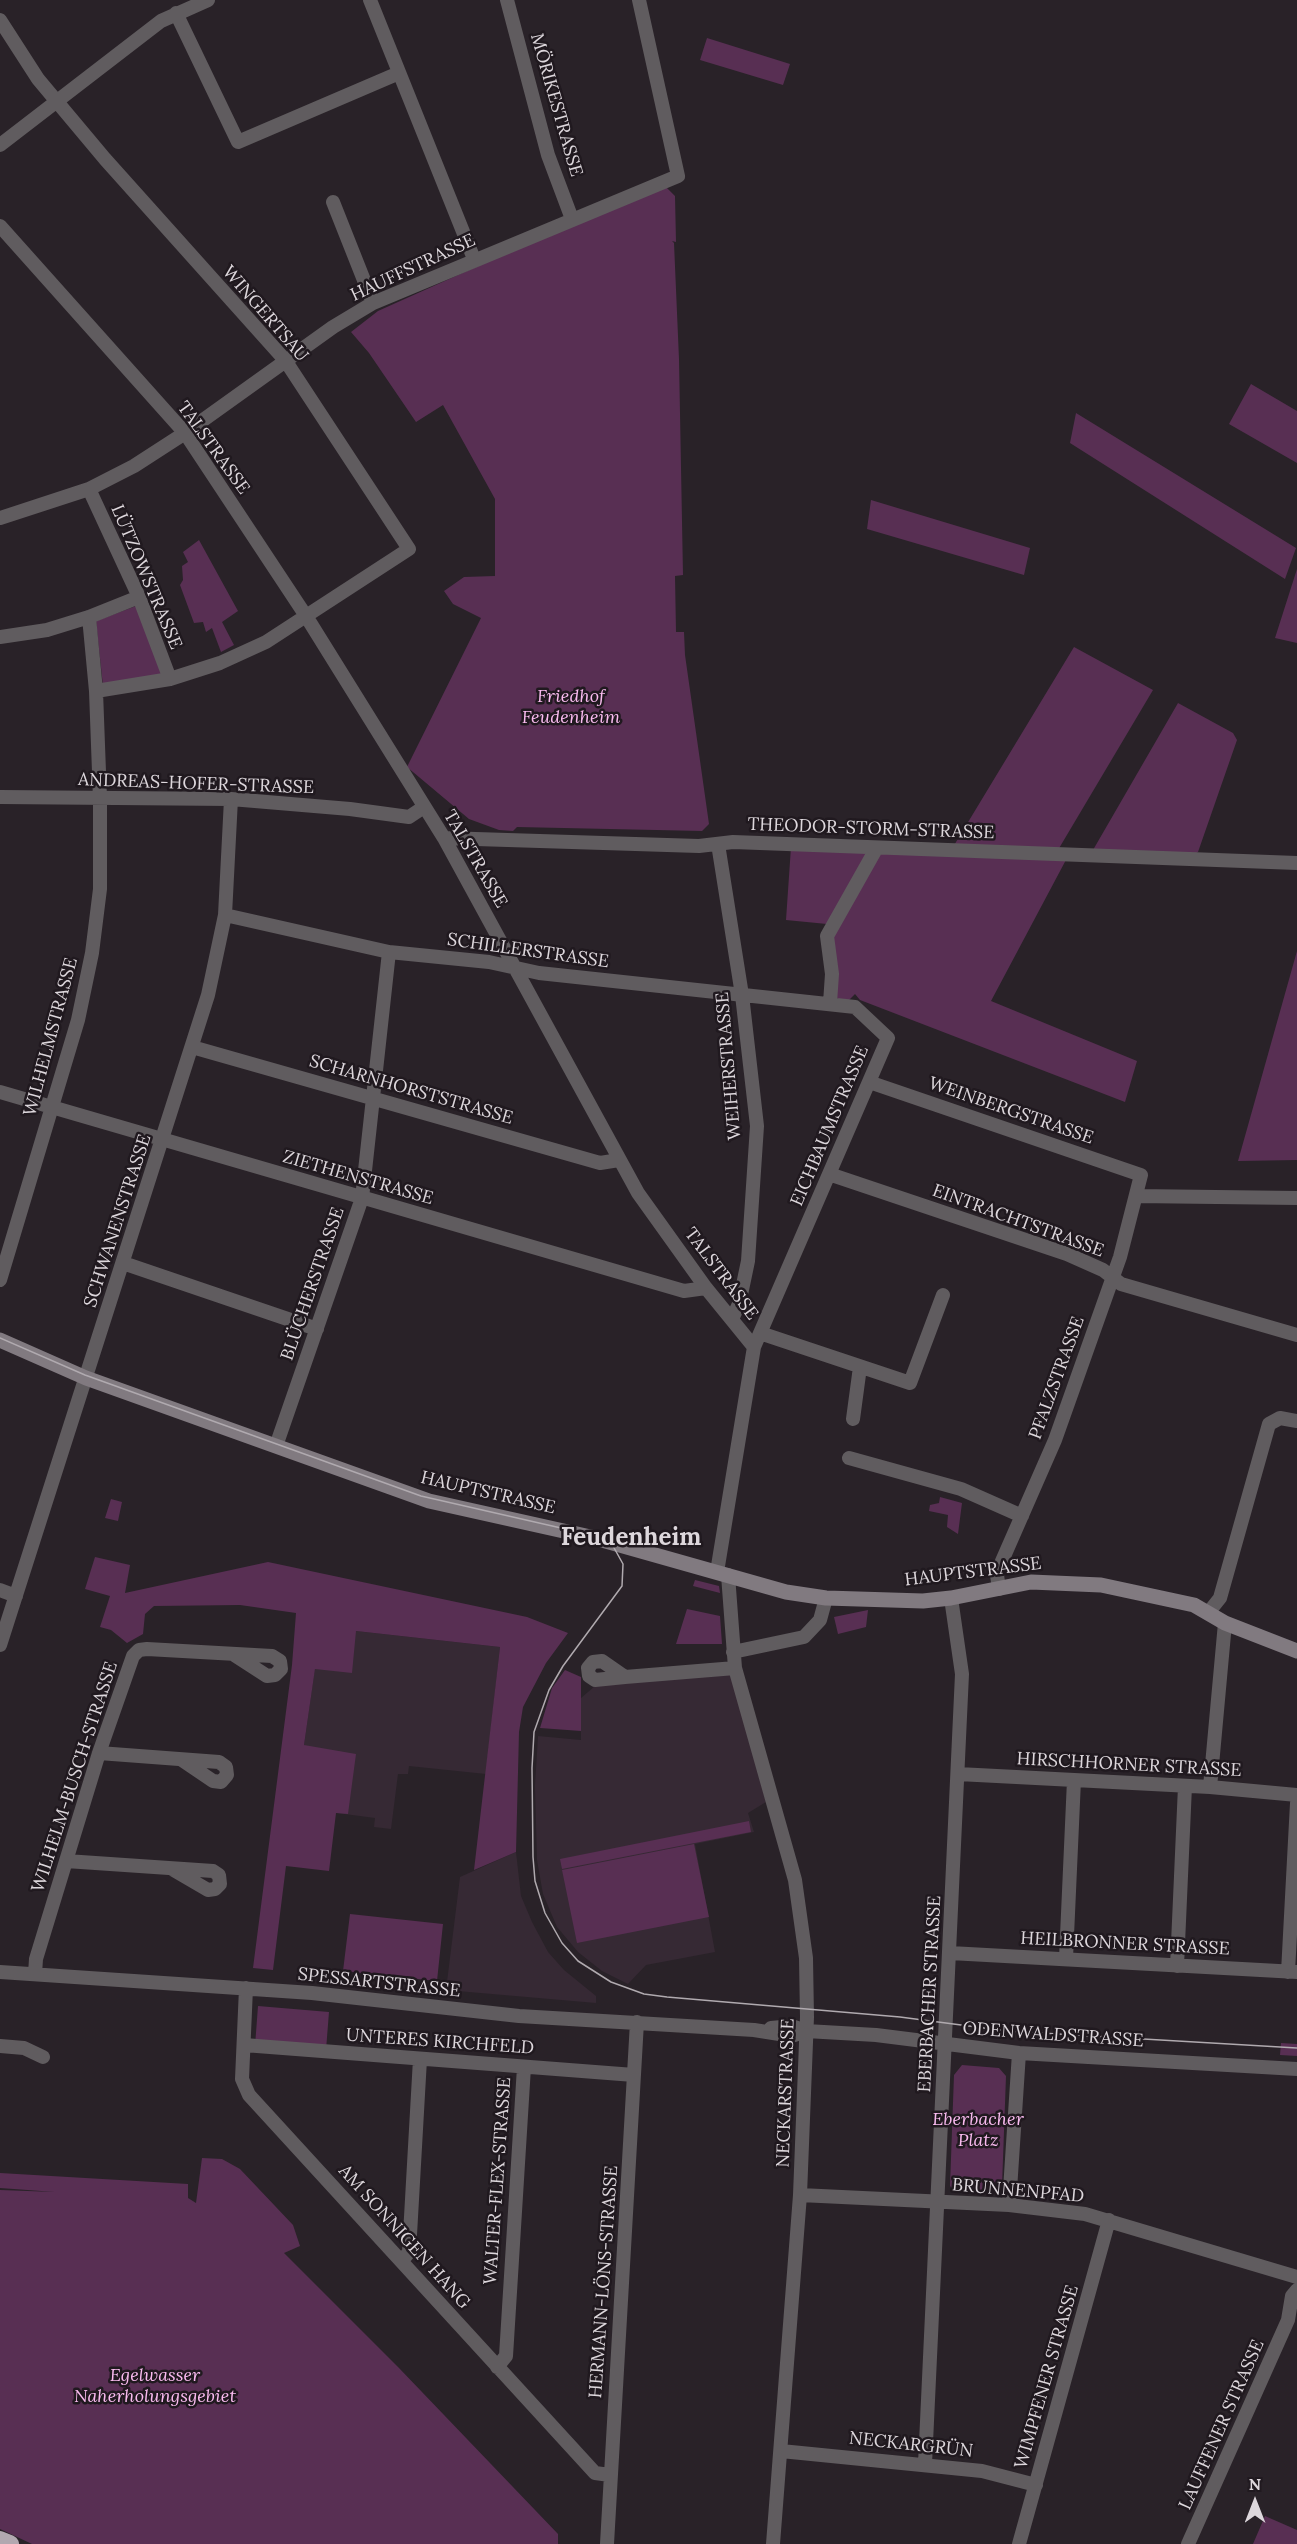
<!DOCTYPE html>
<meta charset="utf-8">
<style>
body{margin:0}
#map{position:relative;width:1297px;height:2544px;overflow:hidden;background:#292228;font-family:Lora,serif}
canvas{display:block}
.north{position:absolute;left:1225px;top:2472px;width:60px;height:60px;-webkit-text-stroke:4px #20191f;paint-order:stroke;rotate:0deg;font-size:16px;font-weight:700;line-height:24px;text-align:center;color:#ddd7dc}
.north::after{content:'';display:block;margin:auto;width:21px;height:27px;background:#ddd7dc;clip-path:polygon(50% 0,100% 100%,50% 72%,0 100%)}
</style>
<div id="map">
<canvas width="1297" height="2544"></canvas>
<div class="north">N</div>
</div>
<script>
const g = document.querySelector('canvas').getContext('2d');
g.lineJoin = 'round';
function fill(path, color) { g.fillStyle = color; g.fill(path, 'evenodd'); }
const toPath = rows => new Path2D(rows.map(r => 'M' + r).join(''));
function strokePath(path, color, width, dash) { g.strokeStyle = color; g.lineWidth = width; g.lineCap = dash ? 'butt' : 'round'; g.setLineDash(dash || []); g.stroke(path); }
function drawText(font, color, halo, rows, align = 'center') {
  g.font = font + ' Lora,serif'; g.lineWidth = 5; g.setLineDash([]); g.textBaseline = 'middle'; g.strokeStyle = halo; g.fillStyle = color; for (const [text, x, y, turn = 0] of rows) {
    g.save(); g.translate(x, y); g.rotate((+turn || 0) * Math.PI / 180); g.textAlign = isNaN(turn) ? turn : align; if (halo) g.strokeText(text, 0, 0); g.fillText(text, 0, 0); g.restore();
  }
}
fill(toPath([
 [356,1631,500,1647,486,1774,409,1766,408,1774,398,1774,391,1829,374,1827,375,1818,337,1813,304,1745,315,1668],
 [732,1674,766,1802,748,1813,754,1832,695,1844,715,1952,646,1965,628,1984,602,1971,578,1952,557,1927,543,1894,537,1860,535,1786,538,1736,581,1740,581,1698,595,1686],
 [516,1852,521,1896,532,1922,548,1952,564,1970,596,1996,596,2003,446,1990,460,1877]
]), '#362934');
fill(toPath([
 [707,38,790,64,783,85,700,60],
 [666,187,675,196,676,242,672,241,674,243,679,359,683,575,675,576,676,632,684,632,685,655,709,824,702,831,517,827,513,831,499,830,469,819,407,767,481,618,453,604,444,591,464,577,495,576,495,499,443,405,416,422,369,353,351,332,378,311,516,249],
 [1251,384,1297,411,1297,463,1229,424],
 [1076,413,1296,548,1285,579,1070,443],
 [871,500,1030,548,1024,575,867,529],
 [199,540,238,611,222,622,234,645,221,652,212,628,206,632,203,622,194,623,180,585,183,580,182,566,188,562,183,552],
 [1297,569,1297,643,1275,638],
 [136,606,163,677,103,686,96,621],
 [1074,647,1153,690,1058,850,953,847],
 [1178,703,1233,733,1237,740,1198,852,1193,855,1093,850],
 [791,847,1067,858,991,1001,1137,1061,1125,1102,860,1000,855,994,846,1003,835,997,838,968,827,924,786,920],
 [1297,951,1297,1160,1238,1161],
 [940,1497,962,1503,958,1534,947,1527,948,1515,929,1511,930,1505,939,1503],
 [111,1499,122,1502,118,1521,105,1518],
 [95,1557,130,1565,125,1593,268,1562,527,1617,568,1633,546,1663,523,1707,519,1732,516,1852,474,1870,500,1647,356,1631,352,1673,315,1669,304,1745,356,1754,348,1814,336,1813,329,1871,286,1866,273,1970,253,1968,292,1665,296,1613,240,1605,154,1606,145,1614,143,1634,127,1643,111,1630,100,1627,110,1596,85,1589],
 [695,1580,719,1586,720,1593,693,1586],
 [687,1609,720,1616,722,1644,676,1644],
 [868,1610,866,1627,838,1634,834,1617],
 [565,1670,581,1677,581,1731,540,1728,552,1688],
 [749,1821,751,1832,562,1869,560,1859],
 [694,1844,709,1917,577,1943,562,1870],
 [350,1914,443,1924,437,1981,343,1971],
 [258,2006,329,2012,326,2050,255,2046],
 [1281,2043,1297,2044,1297,2056,1280,2055],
 [962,2065,999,2068,1006,2076,1002,2186,994,2193,956,2192,950,2186,954,2075],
 [202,2158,222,2159,240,2169,293,2225,300,2246,284,2253,399,2368,558,2534,558,2544,32,2544,0,2529,0,2190,55,2192,0,2188,0,2173,188,2184,188,2198,196,2203],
 [1265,2516,1297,2530,1297,2544,1253,2544]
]), '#582f53');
strokePath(toPath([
 [370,0,474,259],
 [507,0,548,155,572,219],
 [176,13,238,142,399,73],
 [0,20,38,79,105,159,285,360,409,549,266,642,220,663,170,679,96,691],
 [0,145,161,21,208,0],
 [333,202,373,303],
 [0,226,185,433,306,616,444,838,638,1193,706,1288,754,1347],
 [89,489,139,597,170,679],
 [0,518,89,489,134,466,185,433,333,327,373,303,678,176,639,0],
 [0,637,47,630,89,617,139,597],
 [0,797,231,799,350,809,409,817,424,807],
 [444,838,699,846,733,842,1297,863],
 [718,844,742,995,757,1126,748,1261,739,1304,732,1319],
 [225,915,389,952,489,962,539,973,855,1007,888,1038,754,1347,717,1572],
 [830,1003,832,974,827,936,876,849],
 [192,1047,600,1163,619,1160],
 [869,1082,1141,1175,1120,1257,1055,1440,1002,1561,997,1575,999,1589],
 [0,1092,684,1291,706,1288],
 [829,1174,1067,1254,1103,1270,1121,1284,1297,1335],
 [1136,1196,1297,1198],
 [123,1263,317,1329],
 [0,1280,78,1020,92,953,100,889,100,799,96,691,89,617],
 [760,1333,910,1383,943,1295],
 [853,1419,860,1367],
 [276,1446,362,1198,389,952],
 [849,1458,961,1489,1022,1516],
 [728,1575,735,1668,795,1880,806,1958,807,2017,800,2195,773,2544],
 [0,1590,16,1596],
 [1208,1613,1220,1598,1269,1424,1280,1418,1297,1421],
 [0,1645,208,995,225,915,231,799],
 [733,1652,804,1637,820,1620,826,1598],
 [625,1677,595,1680,589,1676,588,1668,593,1662,602,1661,625,1677,735,1668],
 [99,1753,219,1762,226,1767,227,1775,221,1782,213,1781,182,1760],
 [958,1774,1210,1787,1297,1795],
 [1210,1787,1225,1623],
 [66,1861,213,1871,219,1875,220,1884,215,1889,208,1890,172,1869],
 [950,1953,1297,1972],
 [1066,1958,1074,1780],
 [1177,1966,1185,1786],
 [0,1972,312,1993,519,2016,754,2030,792,2036,806,2031],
 [1288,1972,1297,1803],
 [35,1974,36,1959,99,1753,133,1656,139,1650,147,1649,272,1656,280,1661,281,1669,275,1675,267,1676,233,1654],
 [246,1988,242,2079,249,2095,595,2473,610,2475],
 [771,2028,792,2026,806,2031,876,2035,1019,2053,1297,2069],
 [244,2045,634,2075],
 [0,2046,24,2048,43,2057],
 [800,2195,1009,2205,1085,2214,1297,2277],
 [1009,2205,1019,2053],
 [402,2261,409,2252,420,2059],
 [497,2367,506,2356,524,2067],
 [781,2451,982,2471,1036,2485],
 [925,2464,962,1674,951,1598],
 [607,2544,637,2022],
 [1019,2544,1109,2220],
 [1188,2544,1288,2320,1292,2296,1297,2290]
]), '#605c5f', 14);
strokePath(toPath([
 [0,1340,86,1378,429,1501,595,1538,786,1592,826,1598,923,1601,951,1598,1031,1582,1101,1585,1194,1605,1225,1623,1297,1651]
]), '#817a80', 15);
strokePath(toPath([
 [0,2540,10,2544]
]), '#b2a8b0', 18);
strokePath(toPath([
 [0,1338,85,1375,421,1496,596,1536,613,1546,623,1564,622,1586,563,1666,549,1690,534,1732,532,1768,533,1857,535,1881,545,1913,562,1943,578,1961,611,1982,644,1994,667,1997,900,2017,1007,2031,1297,2048]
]), '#b0aaaf', 1.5);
drawText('18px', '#ddd7dc', '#20191f', [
 ["MÖRIKESTRASSE",556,105,74],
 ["HAUFFSTRASSE",413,268,-25],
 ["WINGERTSAU",265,314,49],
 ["TALSTRASSE",213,448,54],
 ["LÜTZOWSTRASSE",146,577,67],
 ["ANDREAS-HOFER-STRASSE",196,784,2],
 ["THEODOR-STORM-STRASSE",871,829,2],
 ["TALSTRASSE",475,859,60],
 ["SCHILLERSTRASSE",528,951,8],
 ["WILHELMSTRASSE",51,1037,-75],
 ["WEIHERSTRASSE",729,1066,-95],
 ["SCHARNHORSTSTRASSE",411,1090,16],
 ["WEINBERGSTRASSE",1011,1111,19],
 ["EICHBAUMSTRASSE",830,1126,-67],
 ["ZIETHENSTRASSE",358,1178,16],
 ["SCHWANENSTRASSE",118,1221,-72],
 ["EINTRACHTSTRASSE",1018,1221,20],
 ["TALSTRASSE",721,1274,53],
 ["BLÜCHERSTRASSE",313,1284,-71],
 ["PFALZSTRASSE",1057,1378,-70],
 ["HAUPTSTRASSE",488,1493,13],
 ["HAUPTSTRASSE",973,1572,-7],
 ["HIRSCHHORNER STRASSE",1129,1765,3],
 ["WILHELM-BUSCH-STRASSE",75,1777,-72],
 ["HEILBRONNER STRASSE",1125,1944,3],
 ["SPESSARTSTRASSE",379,1983,6],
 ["EBERBACHER STRASSE",930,1994,-87],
 ["ODENWALDSTRASSE",1053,2035,4],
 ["UNTERES KIRCHFELD",440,2042,4],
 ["NECKARSTRASSE",786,2093,-88],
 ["WALTER-FLEX-STRASSE",498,2181,-86],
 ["BRUNNENPFAD",1018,2191,5],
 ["AM SONNIGEN HANG",404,2237,48],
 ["HERMANN-LÖNS-STRASSE",604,2282,-86],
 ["WIMPFENER STRASSE",1047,2377,-74],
 ["LAUFFENER STRASSE",1222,2425,-66],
 ["NECKARGRÜN",911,2445,6]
]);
drawText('italic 18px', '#fabbf0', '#20191f', [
 ["Friedhof",571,697],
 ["Feudenheim",571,718],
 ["Eberbacher",978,2120],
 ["Platz",978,2141],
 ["Egelwasser",155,2376],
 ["Naherholungsgebiet",155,2397]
]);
drawText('bold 24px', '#ddd7dc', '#20191f', [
 ["Feudenheim",631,1538]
]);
</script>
